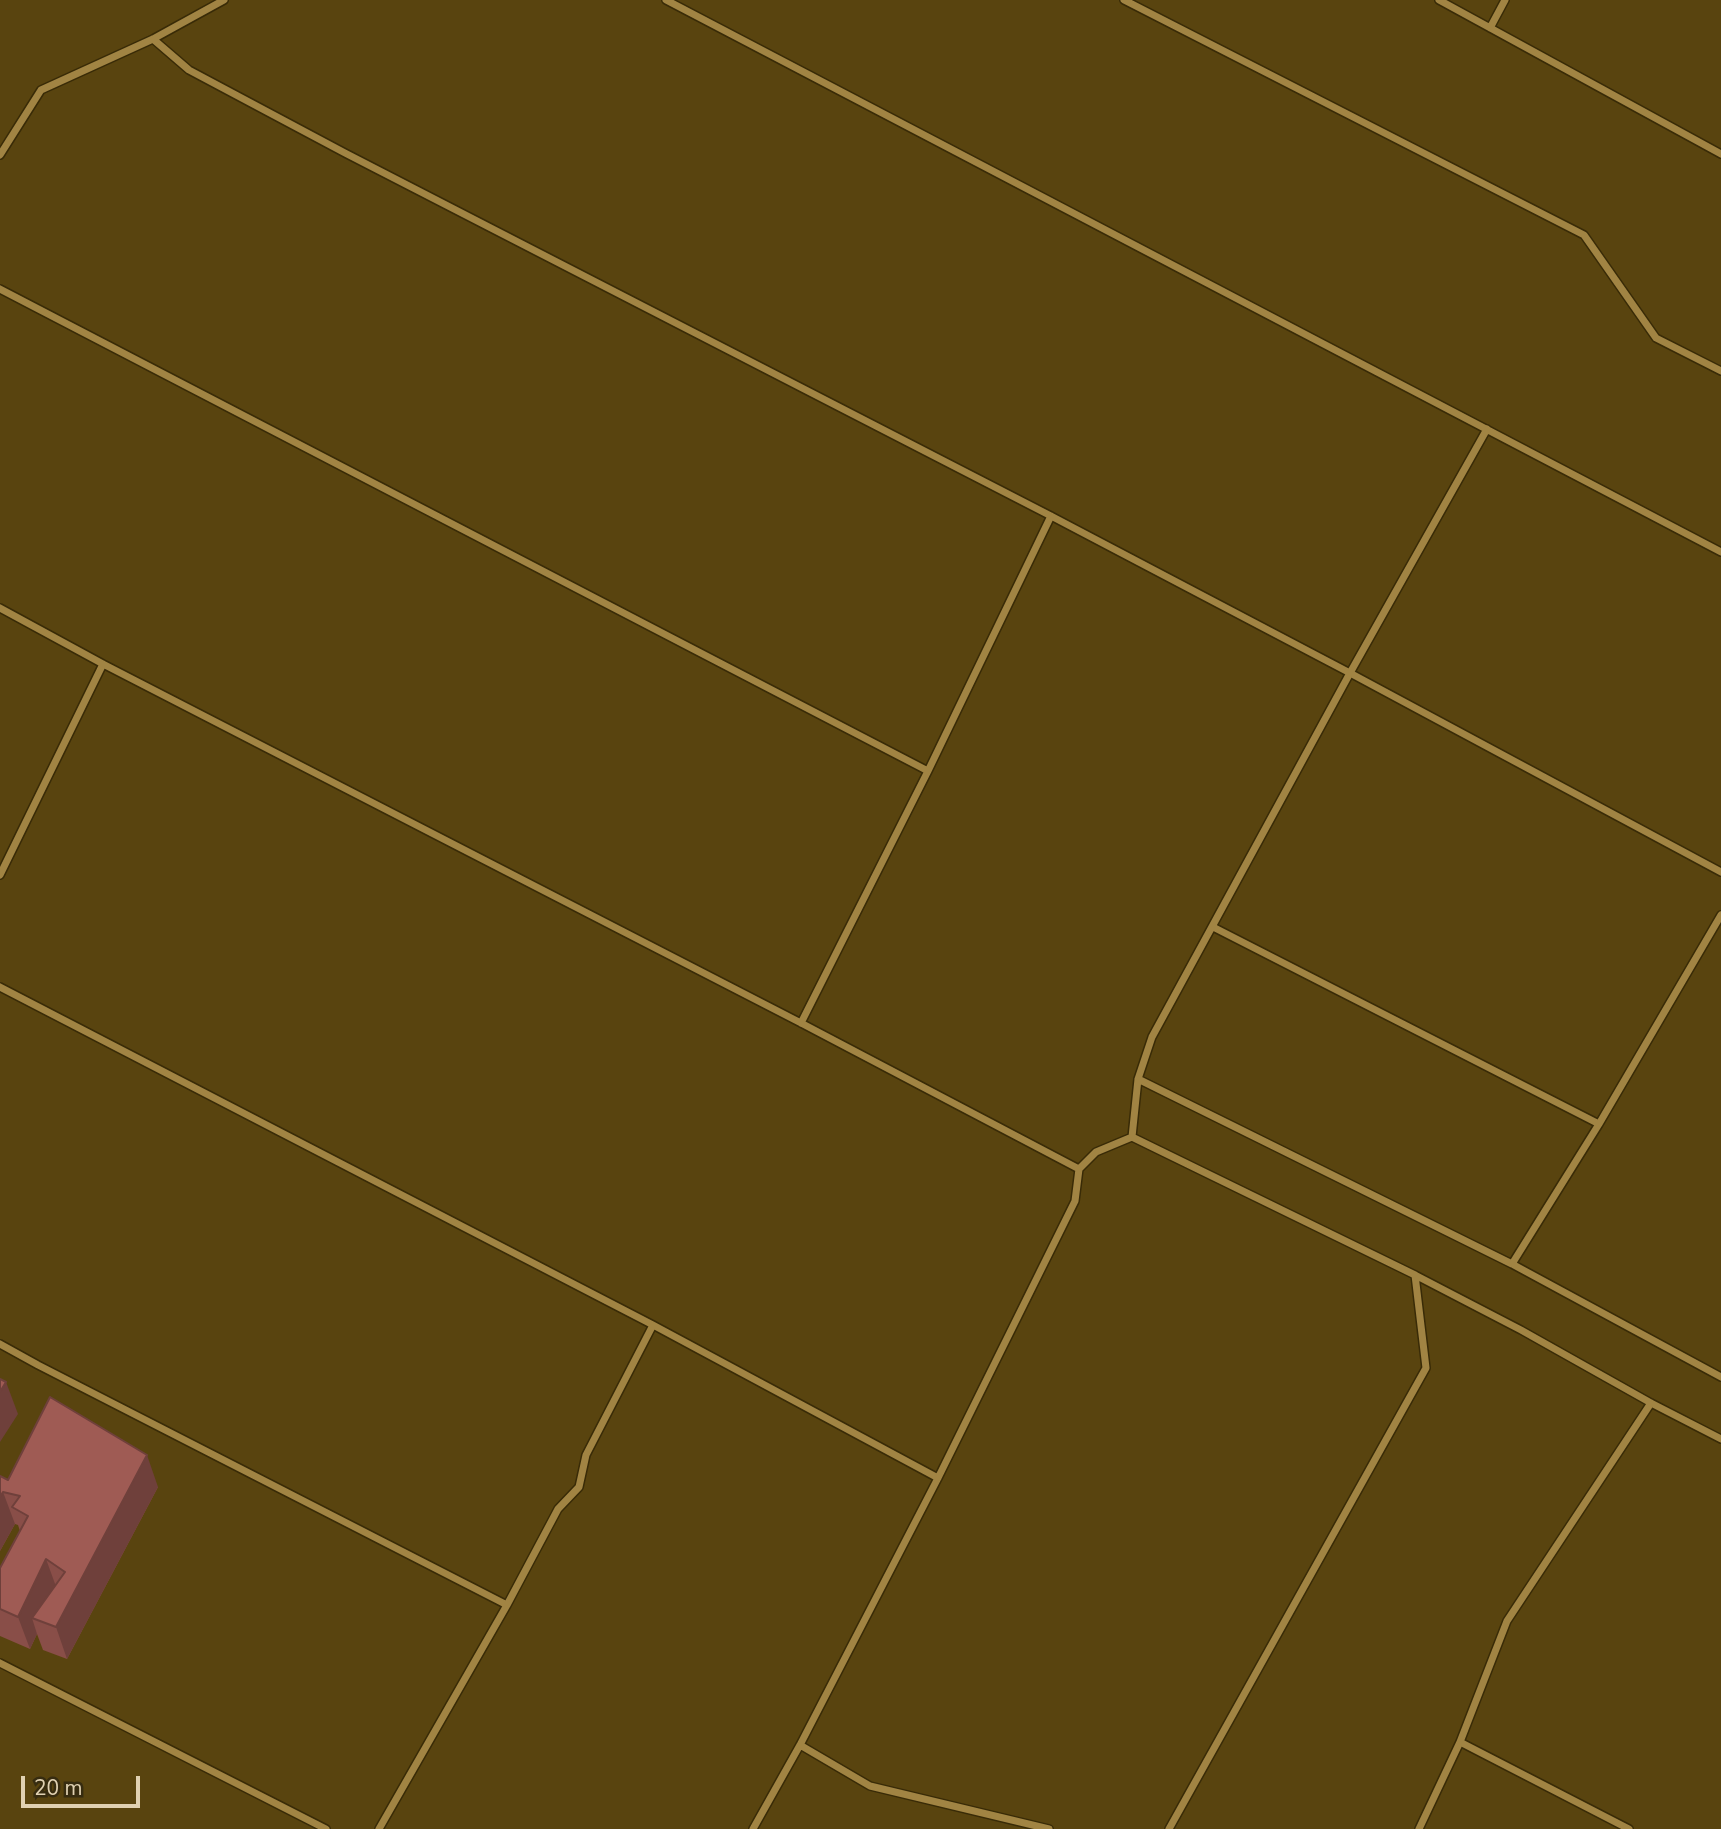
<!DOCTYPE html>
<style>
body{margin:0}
#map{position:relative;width:1721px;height:1829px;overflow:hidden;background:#59440f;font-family:"Nunito Sans",sans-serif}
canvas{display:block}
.scale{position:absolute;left:21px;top:1776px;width:119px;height:32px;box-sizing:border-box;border:4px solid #e0d1b2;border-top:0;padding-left:9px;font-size:21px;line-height:24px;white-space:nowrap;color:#e0d1b2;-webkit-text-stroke:5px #372c10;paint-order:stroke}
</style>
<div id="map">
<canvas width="1721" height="1829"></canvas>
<div class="scale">20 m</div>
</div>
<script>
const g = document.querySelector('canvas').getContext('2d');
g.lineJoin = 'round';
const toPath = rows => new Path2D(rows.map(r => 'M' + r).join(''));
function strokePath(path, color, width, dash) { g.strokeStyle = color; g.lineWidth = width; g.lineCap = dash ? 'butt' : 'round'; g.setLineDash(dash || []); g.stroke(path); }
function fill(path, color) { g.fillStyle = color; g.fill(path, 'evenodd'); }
const street = toPath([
 [666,0,1721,552],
 [1124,0,1584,235,1656,338,1721,371],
 [1439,0,1721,154],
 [1490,28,1505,0],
 [153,39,189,70,345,153,1051,516,1350,673,1721,872],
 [0,155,41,90,153,39,224,0],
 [0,289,928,771],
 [0,608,103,664,801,1023,1079,1169],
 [0,875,103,664],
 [1213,927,1599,1124],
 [0,987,653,1325,938,1478],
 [801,1023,928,771,1051,516],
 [1138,1079,1512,1264,1721,1377],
 [1132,1137,1138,1079,1152,1037,1350,673,1487,429],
 [1512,1264,1599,1124,1721,915],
 [0,1344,38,1365,507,1605],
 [0,1663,326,1829],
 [1460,1742,1629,1829],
 [800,1745,870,1786,1049,1829],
 [379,1829,507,1605,558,1509,579,1487,586,1455,653,1325],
 [753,1829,800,1745,938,1478,1075,1201,1079,1169,1096,1152,1132,1137,1415,1275,1521,1330,1651,1403,1721,1439],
 [1169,1829,1426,1368,1415,1275],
 [1419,1829,1460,1742,1507,1621,1651,1403]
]);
strokePath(street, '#392b07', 10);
strokePath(street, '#a18443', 7);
fill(toPath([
 [0,1476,8,1480,158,1487,67,1659,43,1650,37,1634,30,1649,0,1636,0,1568,20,1531,18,1525,15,1524,0,1551]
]), '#894e48');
fill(toPath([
 [6,1382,18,1414,0,1442,0,1392],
 [147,1455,158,1487,67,1659,56,1627],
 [3,1492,15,1524,0,1551,0,1497],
 [46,1559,58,1592,32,1618,37,1634,30,1649,18,1617]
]), '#6f403b');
const building = toPath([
 [0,1379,6,1382,0,1392,0,1379],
 [50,1397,147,1455,56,1627,32,1618,65,1572,46,1559,18,1617,0,1609,0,1568,28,1516,12,1507,20,1496,3,1492,0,1497,0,1476,8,1480,50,1397]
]);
fill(building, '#9f5b54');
strokePath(building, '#6f403b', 2);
</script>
